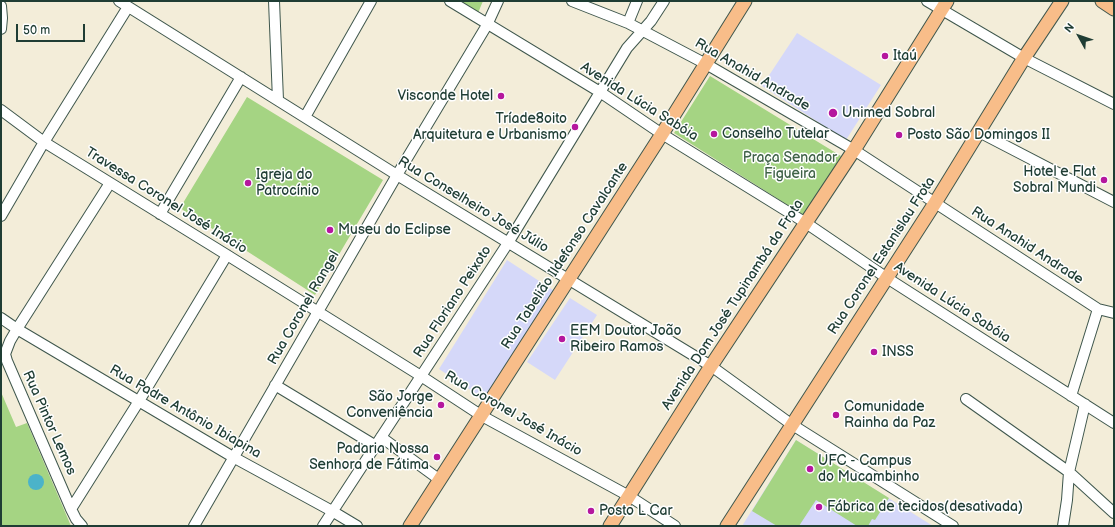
<!DOCTYPE html>
<meta charset="utf-8">
<style>
body{margin:0}
#map{position:relative;width:1115px;height:527px;overflow:hidden;background:#f3edd9;font-family:"Balsamiq Sans",sans-serif}
canvas{display:block}
.frame{position:absolute;inset:0;border:2px solid #1f3d34;pointer-events:none}
.north{position:absolute;left:1059px;top:16px;width:40px;height:40px;-webkit-text-stroke:3px #fff;paint-order:stroke;rotate:310deg;font-size:11px;font-weight:700;line-height:16px;text-align:center;color:#1f3d34}
.north::after{content:'';display:block;margin:auto;width:14px;height:18px;background:#1f3d34;clip-path:polygon(50% 0,100% 100%,50% 72%,0 100%)}
.scale{position:absolute;left:16px;top:24px;width:69px;height:18px;box-sizing:border-box;border:2px solid #1f3d34;border-top:0;padding-left:5px;font-size:12px;line-height:14px;white-space:nowrap;color:#1f3d34;-webkit-text-stroke:3px #fff;paint-order:stroke}
</style>
<div id="map">
<canvas width="1115" height="527"></canvas>
<div class="frame"></div>
<div class="north">N</div>
<div class="scale">50 m</div>
</div>
<script>
const g = document.querySelector('canvas').getContext('2d');
g.lineJoin = 'round';
function fill(path, color) { g.fillStyle = color; g.fill(path, 'evenodd'); }
const toPath = rows => new Path2D(rows.map(r => 'M' + r).join(''));
function strokePath(path, color, width, dash) { g.strokeStyle = color; g.lineWidth = width; g.lineCap = dash ? 'butt' : 'round'; g.setLineDash(dash || []); g.stroke(path); }
function drawText(font, color, halo, rows, align = 'center') {
  g.font = font + ' "Balsamiq Sans",sans-serif'; g.lineWidth = 3; g.setLineDash([]); g.textBaseline = 'middle'; g.strokeStyle = halo; g.fillStyle = color; for (const [text, x, y, turn = 0] of rows) {
    g.save(); g.translate(x, y); g.rotate((+turn || 0) * Math.PI / 180); g.textAlign = isNaN(turn) ? turn : align; if (halo) g.strokeText(text, 0, 0); g.fillText(text, 0, 0); g.restore();
  }
}
fill(toPath([
 [797,33,881,85,846,140,762,86],
 [507,260,556,292,484,399,439,369],
 [570,298,597,315,555,380,527,362],
 [796,440,933,526,742,526]
]), '#d5d8f9');
fill(toPath([
 [459,1,483,1,478,13],
 [710,76,841,156,805,216,674,133],
 [247,97,383,180,315,295,180,208],
 [1,392,16,427,27,423,71,526,1,526],
 [796,440,889,498,875,520,872,519,868,526,857,526,816,500,799,526,777,526,752,511]
]), '#a5d483');
fill(toPath([
 '28 482a8 8 0 1 1 16 0a8 8 0 1 1-16 0Z'
]), '#4bb3c9');
const minor = toPath([
 [119,1,397,175,711,366,791,424,953,526],
 [274,1,278,100],
 [450,1,600,92,662,134,806,223,887,278,1114,423],
 [572,1,628,23,706,64,854,150,1098,309,1114,313],
 [927,1,1024,58,1114,104],
 [1,6,2,18,1,29],
 [628,23,637,1],
 [1,110,44,142,227,255,421,376,482,416,629,496,675,526],
 [305,117,371,1],
 [979,132,1114,202],
 [160,214,241,77],
 [1,216,44,142,128,7],
 [1,318,17,329,233,457,332,511,357,526],
 [275,385,376,446],
 [1071,396,1098,309],
 [966,399,1069,472,1114,513],
 [381,437,440,480],
 [71,509,139,401,227,255],
 [82,526,76,519,71,509,7,361,5,354,10,341,17,329,110,183],
 [194,526,397,175,487,25,498,1],
 [323,526,508,243,627,48,651,21,664,1],
 [1063,526,1067,500,1069,472,1085,404]
]);
const major = toPath([
 [1102,1,1114,9],
 [410,526,662,134,745,1],
 [610,526,711,366,854,150,947,1],
 [727,526,935,203,1024,58,1062,1]
]);
strokePath(minor, '#3f574d', 12);
strokePath(major, '#3f574d', 15);
strokePath(minor, '#fff', 10);
strokePath(major, '#f8bd89', 13);
for (const [x, y, r, color] of [
 [885,56,4,"#b5179e"],
 [501,96,4,"#b5179e"],
 [833,113,5,"#b5179e"],
 [575,127,4,"#b5179e"],
 [714,134,4,"#b5179e"],
 [899,135,4,"#b5179e"],
 [1104,180,4,"#b5179e"],
 [248,183,4,"#b5179e"],
 [330,230,4,"#b5179e"],
 [562,339,4,"#b5179e"],
 [874,352,4,"#b5179e"],
 [441,405,4,"#b5179e"],
 [836,415,4,"#b5179e"],
 [437,457,4,"#b5179e"],
 [810,469,4,"#b5179e"],
 [819,507,4,"#b5179e"],
 [591,511,4,"#b5179e"]
]) { const dot = new Path2D(); dot.arc(x, y, r, 0, 2 * Math.PI); g.fillStyle = color; g.fill(dot); strokePath(dot, '#fff', 1.5); }
drawText('14px', '#1f3d34', '#fff', [
 ["Itaú",893,56],
 ["Visconde Hotel",493,96,"right"],
 ["Unimed Sobral",842,113],
 ["Tríade8oito",567,119,"right"],
 ["Arquitetura e Urbanismo",567,135,"right"],
 ["Conselho Tutelar",722,134],
 ["Posto São Domingos II",907,135],
 ["Hotel e Flat",1096,172,"right"],
 ["Sobral Mundi",1096,188,"right"],
 ["Igreja do",256,175],
 ["Patrocínio",256,191],
 ["Museu do Eclipse",338,230],
 ["EEM Doutor João",570,331],
 ["Ribeiro Ramos",570,347],
 ["INSS",882,352],
 ["São Jorge",433,397,"right"],
 ["Conveniência",433,413,"right"],
 ["Comunidade",844,407],
 ["Rainha da Paz",844,423],
 ["Padaria Nossa",429,449,"right"],
 ["Senhora de Fátima",429,465,"right"],
 ["UFC - Campus",818,461],
 ["do Mucambinho",818,477],
 ["Fábrica de tecidos(desativada)",827,507],
 ["Posto L Car",599,511]
], 'left');
drawText('14px', '#1f3d34', '#fff', [
 ["Rua Anahid Andrade",752,75,30],
 ["Avenida Lúcia Sabóia",639,102,32],
 ["Travessa Coronel José Inácio",166,201,32],
 ["Rua Conselheiro José Júlio",473,205,31],
 ["Rua Anahid Andrade",1027,246,33],
 ["Rua Tabelião Ildefonso Cavalcante",565,256,-57],
 ["Rua Coronel Estanislau Frota",882,256,-57],
 ["Rua Floriano Peixoto",453,302,-57],
 ["Avenida Lúcia Sabóia",952,303,33],
 ["Avenida Dom José Tupinambá da Frota",733,305,-57],
 ["Rua Coronel Rangel",304,308,-60],
 ["Rua Padre Antônio Ibiapina",185,412,30],
 ["Rua Coronel José Inácio",513,414,30],
 ["Rua Pintor Lemos",49,423,66]
]);
drawText('14px', '#406348', '#fff', [
 ["Praça Senador",790,158],
 ["Figueira",790,174]
]);
</script>
